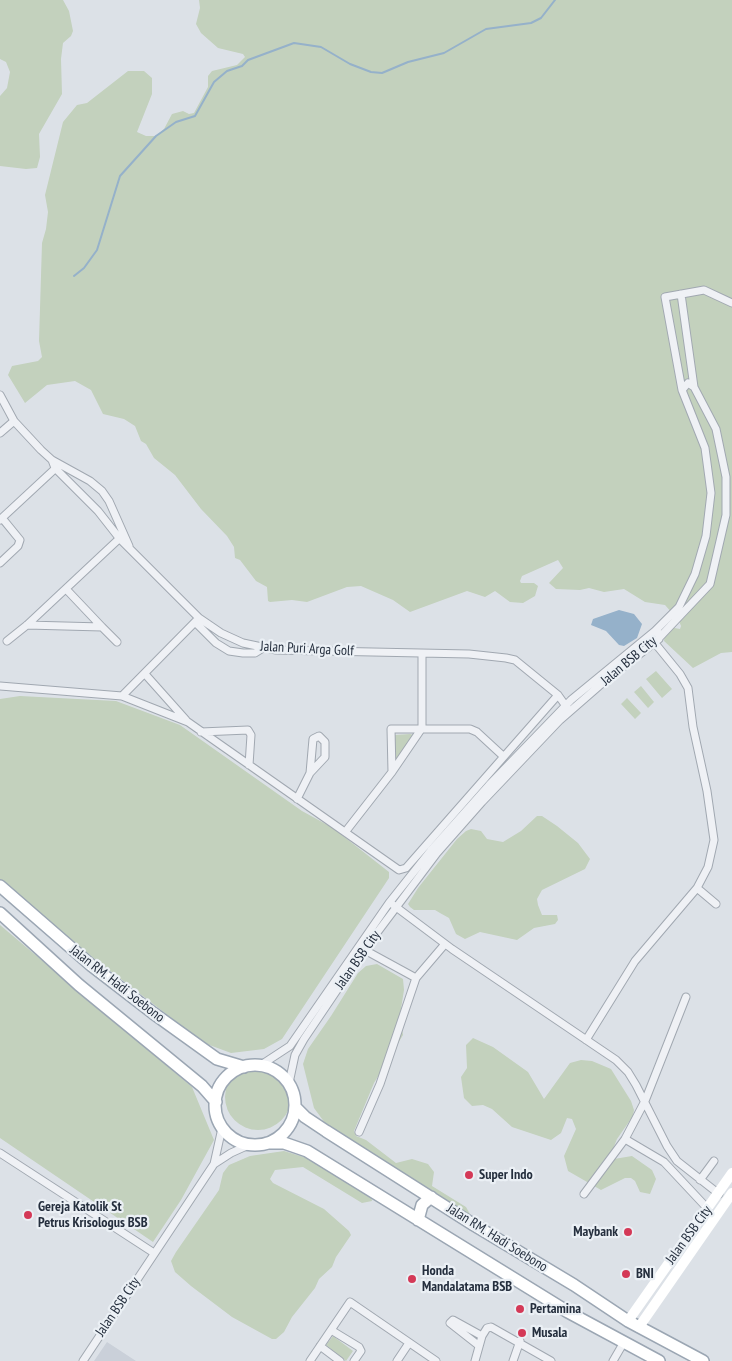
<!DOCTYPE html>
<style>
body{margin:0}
canvas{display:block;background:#dce1e7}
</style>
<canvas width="732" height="1361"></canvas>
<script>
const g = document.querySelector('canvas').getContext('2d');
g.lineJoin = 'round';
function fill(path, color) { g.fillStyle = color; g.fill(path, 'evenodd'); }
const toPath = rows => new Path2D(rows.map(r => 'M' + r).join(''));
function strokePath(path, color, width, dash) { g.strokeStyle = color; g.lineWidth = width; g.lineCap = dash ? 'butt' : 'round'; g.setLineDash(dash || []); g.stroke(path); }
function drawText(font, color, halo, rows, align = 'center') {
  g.font = font + ' "PT Sans Narrow",sans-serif'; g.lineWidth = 4.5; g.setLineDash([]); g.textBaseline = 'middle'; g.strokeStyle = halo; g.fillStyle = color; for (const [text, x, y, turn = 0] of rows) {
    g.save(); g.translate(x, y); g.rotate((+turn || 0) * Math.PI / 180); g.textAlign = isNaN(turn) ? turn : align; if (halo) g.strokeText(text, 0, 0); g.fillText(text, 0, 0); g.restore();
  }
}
fill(toPath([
 [107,1342,136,1361,94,1361]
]), '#cad0d9');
fill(toPath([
 [0,0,63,0,69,11,73,31,71,36,63,43,61,59,62,94,39,134,40,157,37,168,26,169,0,166,0,96,7,88,10,72,6,62,0,59],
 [199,0,732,0,732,652,721,653,693,668,664,641,665,631,669,627,680,629,681,626,679,621,665,605,645,602,624,589,604,592,589,588,580,590,556,589,549,583,563,568,558,560,522,576,520,581,521,583,534,583,538,586,535,596,523,603,510,602,495,591,485,597,467,591,410,612,393,600,361,586,347,587,307,602,292,600,270,602,268,601,267,587,256,581,240,560,235,558,234,547,227,536,201,509,175,475,154,458,146,444,141,441,135,426,124,419,103,414,91,390,75,381,47,385,25,403,8,375,12,366,38,361,42,357,39,341,42,243,46,229,48,212,45,195,63,122,77,105,87,103,128,71,144,71,152,78,152,94,137,132,146,136,156,136,164,129,172,114,183,111,189,114,194,113,208,87,208,76,212,71,237,65,245,57,243,54,218,48,201,33,196,24,200,8],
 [656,671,672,689,662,698,646,679],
 [641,686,654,702,648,708,634,692],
 [20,696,116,701,180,725,302,811,333,828,389,872,389,878,282,1039,264,1049,231,1053,204,1043,74,943,0,879,0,699],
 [627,698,641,713,635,719,621,704],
 [410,734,414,735,394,762,394,735],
 [537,816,542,816,557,826,578,843,590,859,585,869,542,890,537,899,538,905,542,915,557,915,558,920,555,924,534,928,517,940,480,932,465,939,456,934,449,918,440,913,435,910,414,910,410,907,408,904,418,888,457,839,466,831,471,829,481,831,487,839,503,842,521,831],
 [0,925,192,1087,214,1140,181,1200,153,1242,0,1138],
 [377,964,403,979,404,990,400,1015,403,1035,374,1083,354,1131,356,1136,366,1140,396,1163,412,1159,428,1164,434,1172,432,1186,466,1207,471,1216,468,1217,342,1137,325,1123,314,1108,303,1064,308,1049,331,1016,358,973,366,966],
 [473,1038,493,1047,528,1072,544,1099,570,1063,581,1060,592,1061,611,1069,631,1101,634,1110,633,1116,617,1139,611,1154,614,1159,632,1156,652,1170,656,1179,650,1194,640,1192,635,1181,631,1178,625,1178,601,1190,568,1171,564,1156,576,1129,572,1119,567,1118,561,1133,551,1140,512,1127,492,1109,483,1105,472,1106,464,1098,461,1077,467,1068,466,1045],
 '225 1097a33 33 0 1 1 66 0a33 33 0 1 1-66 0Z',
 [284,1151,310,1159,371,1196,372,1201,362,1203,303,1167,275,1170,270,1179,273,1183,324,1209,349,1231,351,1235,336,1257,332,1267,319,1279,315,1288,292,1317,284,1332,276,1339,272,1339,232,1317,191,1286,175,1272,171,1261,176,1252,219,1190,223,1173,229,1165,250,1156],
 [333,1336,353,1351,346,1361,326,1345]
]), '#c3d1bd');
fill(toPath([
 [619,610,634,614,642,624,637,638,624,646,619,645,606,631,591,625,593,619]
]), '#95b1ca');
strokePath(toPath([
 [74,276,84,268,97,250,120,176,156,136,176,122,195,116,214,82,227,71,242,66,248,60,294,43,321,47,350,64,371,72,382,73,408,62,444,53,486,29,531,23,541,18,555,0]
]), '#95b1ca', 2);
const street = toPath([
 [681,294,694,387],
 [682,390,665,297,704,290,732,303],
 [0,395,14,421,41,450,52,460,90,481,102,491,109,501,129,546],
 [0,433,14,421],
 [52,460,55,468,98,511,120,539,199,618,221,633,243,643,276,650,469,654,506,658,515,660,558,695,568,709],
 [2,518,58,466],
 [0,520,2,518,20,540,18,546,0,563],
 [66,589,102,627],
 [195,622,216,643,229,651,243,653,255,653,263,648],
 [27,625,102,627,117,642],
 [655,631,679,607,695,574,706,536,711,493,705,448,682,390,688,383,694,387,716,429,726,477,726,515,710,584,658,639],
 [7,641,27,625,121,537],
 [654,642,680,674,688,688,693,727,707,791,714,840,708,867,697,888],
 [145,674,186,720],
 [0,686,122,696,188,722,399,870,406,868,558,695],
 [122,696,199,618],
 [201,732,248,730,251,735,249,765],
 [392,772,391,729,470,729,477,732,503,756],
 [297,799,310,773,313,739,319,736,325,742,325,757,310,773],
 [346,831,392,772,422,728,422,654],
 [392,904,452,949,616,1060,628,1072,636,1085,667,1146,677,1161,719,1194],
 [361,948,416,978,445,944],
 [586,1040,635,961,697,888,716,904],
 [261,1065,290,1046,389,903,432,849,489,785,571,700,655,631,658,632,659,639,599,686,560,720,482,802,437,853,364,950,304,1039,295,1055,289,1083],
 [359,1132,380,1084,416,978],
 [625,1139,664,1162,708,1209],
 [0,1153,154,1253],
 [214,1164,222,1128],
 [700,1180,714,1161],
 [584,1194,625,1139,645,1101,686,997],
 [331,1330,359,1347,361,1351,354,1361],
 [478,1345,450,1323,453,1320,482,1336],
 [320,1346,340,1361],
 [83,1361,214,1164,231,1153,251,1144],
 [310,1361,350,1302,436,1361],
 [397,1361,409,1343],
 [475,1361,482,1336,487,1328,491,1327,551,1361],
 [513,1361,520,1341],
 [613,1361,624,1342]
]);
const primary = toPath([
 [0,886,92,966,153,1013,217,1059,244,1067],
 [0,913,79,985,202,1086,216,1102],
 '215 1105a40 40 0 1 1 80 0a40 40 0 1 1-80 0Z',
 [295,1107,305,1117,326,1131,474,1225,574,1285,628,1321,703,1361],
 [267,1143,284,1143,307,1151,568,1312,659,1361],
 [418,1220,422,1205,431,1197]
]);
strokePath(street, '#a1a8b1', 9);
strokePath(primary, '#9ba6b3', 14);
strokePath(street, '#eff1f5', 7);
strokePath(toPath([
 [628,1321,732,1173],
 [639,1327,732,1193]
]), '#fff', 10);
strokePath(primary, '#fff', 11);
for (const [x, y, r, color] of [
 [469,1175,5,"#d43957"],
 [28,1215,5,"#d43957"],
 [628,1232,5,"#d43957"],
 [626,1274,5,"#d43957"],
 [412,1279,5,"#d43957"],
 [520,1309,5,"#d43957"],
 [522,1333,5,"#d43957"]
]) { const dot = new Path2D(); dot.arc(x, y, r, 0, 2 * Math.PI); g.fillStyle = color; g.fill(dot); strokePath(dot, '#ebf0f5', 2); }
drawText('14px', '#252f3e', '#ebf0f5', [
 ["Jalan Puri Arga Golf",307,649,3],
 ["Jalan BSB City",629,661,-40],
 ["Jalan BSB City",358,960,-55],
 ["Jalan RM. Hadi Soebono",117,984,38],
 ["Jalan BSB City",689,1235,-54],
 ["Jalan RM. Hadi Soebono",497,1238,32],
 ["Jalan BSB City",118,1307,-56]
]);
drawText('bold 14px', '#252f3e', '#ebf0f5', [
 ["Super Indo",479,1175],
 ["Gereja Katolik St",38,1207],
 ["Petrus Krisologus BSB",38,1223],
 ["Maybank",618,1232,"right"],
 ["Honda",422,1271],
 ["Mandalatama BSB",422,1287],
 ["BNI",636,1274],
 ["Pertamina",530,1309],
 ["Musala",532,1333]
], 'left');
</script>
